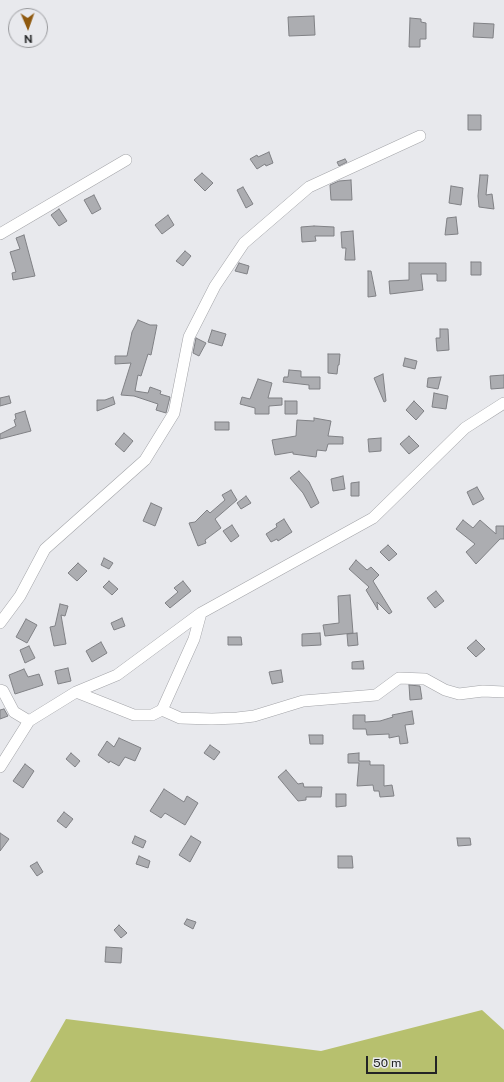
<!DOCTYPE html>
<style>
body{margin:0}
#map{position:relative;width:504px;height:1082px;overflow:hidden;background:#e8e9ed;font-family:"Public Sans",sans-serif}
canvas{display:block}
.north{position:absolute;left:8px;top:8px;width:40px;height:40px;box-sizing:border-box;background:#e8e9ed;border:1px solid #999a9d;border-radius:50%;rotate:178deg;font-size:11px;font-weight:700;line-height:16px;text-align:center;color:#232425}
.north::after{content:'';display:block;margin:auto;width:14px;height:18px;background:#8f590e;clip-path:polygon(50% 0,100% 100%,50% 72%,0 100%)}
.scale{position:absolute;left:366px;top:1056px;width:71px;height:18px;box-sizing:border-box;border:2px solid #232425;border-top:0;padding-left:5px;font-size:12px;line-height:14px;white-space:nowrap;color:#232425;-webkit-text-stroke:3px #e8e9ed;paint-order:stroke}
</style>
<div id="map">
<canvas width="504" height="1082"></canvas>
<div class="north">N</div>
<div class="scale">50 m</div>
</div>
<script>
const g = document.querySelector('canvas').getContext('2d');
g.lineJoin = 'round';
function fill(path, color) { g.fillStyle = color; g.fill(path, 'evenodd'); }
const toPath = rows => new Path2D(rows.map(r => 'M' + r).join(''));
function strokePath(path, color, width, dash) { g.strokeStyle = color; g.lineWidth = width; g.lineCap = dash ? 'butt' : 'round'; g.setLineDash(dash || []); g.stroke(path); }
fill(toPath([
 [482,1010,504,1030,504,1082,30,1082,66,1019,321,1051]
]), '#b7c06e');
const building = toPath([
 [314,16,315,35,289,36,288,17,314,16],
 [410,18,421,19,421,22,426,23,426,39,420,39,420,47,409,47,410,18],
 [474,23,494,24,493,38,473,37,474,23],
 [468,115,481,115,481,130,468,130,468,115],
 [269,152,273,163,266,166,265,164,257,169,250,159,257,155,258,157,269,152],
 [345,159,347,162,339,166,337,162,345,159],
 [202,173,213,183,205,191,194,180,202,173],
 [480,175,488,175,486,195,492,194,494,209,479,207,478,196,480,175],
 [351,180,352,200,331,200,330,185,339,181,351,180],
 [451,186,463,188,461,205,449,203,451,186],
 [243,187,253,204,246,208,237,190,243,187],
 [94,195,101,209,92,214,84,200,94,195],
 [59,209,67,221,59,226,51,215,59,209],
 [168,215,174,225,162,234,155,225,168,215],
 [456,217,458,234,445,235,447,218,456,217],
 [314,226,334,227,334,236,315,236,316,241,302,242,301,227,314,226],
 [353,231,355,260,345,260,346,248,342,248,341,232,353,231],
 [24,235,35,276,13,280,12,273,16,272,10,252,20,249,16,238,24,235],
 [185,251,191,256,183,266,176,261,185,251],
 [471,262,481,262,481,275,471,275,471,262],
 [239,263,249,266,247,274,235,271,239,263],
 [409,263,446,263,446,281,437,281,437,274,421,274,423,290,390,294,389,281,409,280,409,263],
 [368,271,371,271,376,296,368,297,368,271],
 [138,320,150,325,157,325,151,355,148,354,141,376,138,375,135,391,148,393,150,387,161,391,160,394,170,397,166,413,156,410,158,404,134,396,121,395,131,363,115,364,115,356,127,356,132,332,138,320],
 [440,329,448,329,449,350,437,351,436,338,440,338,440,329],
 [212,330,226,334,222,346,208,342,212,330],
 [196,338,206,343,199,356,193,353,196,338],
 [328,354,340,354,339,365,338,365,337,374,328,373,328,354],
 [405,358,417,361,415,369,403,366,405,358],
 [289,370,301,371,301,377,320,377,320,389,309,389,309,385,283,382,284,377,288,377,289,370],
 [383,374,386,401,384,402,374,378,383,374],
 [504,375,504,388,491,389,490,376,504,375],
 [441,377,438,389,427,387,428,378,441,377],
 [258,379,272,383,268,398,282,398,282,405,269,406,269,414,255,414,255,408,240,404,242,397,250,399,258,379],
 [434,393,448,396,446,409,432,407,434,393],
 [9,396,11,403,0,406,0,398,9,396],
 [113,397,115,404,97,411,97,400,105,400,113,397],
 [285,401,297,401,297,414,285,414,285,401],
 [414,401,424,411,416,420,406,410,414,401],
 [25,411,31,431,0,439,0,434,16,426,14,420,16,419,15,414,25,411],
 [314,418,331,421,328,436,343,437,343,444,328,444,326,451,317,450,316,457,293,454,293,452,275,455,272,440,296,436,297,420,314,421,314,418],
 [215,422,229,422,229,430,215,430,215,422],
 [124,433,133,441,124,452,115,444,124,433],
 [409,436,419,446,409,454,400,444,409,436],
 [381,438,381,451,369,452,368,439,381,438],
 [299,471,309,482,319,503,311,508,303,493,290,478,299,471],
 [343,476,345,489,333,491,331,479,343,476],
 [359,482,359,496,351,496,351,483,359,482],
 [477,487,484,499,473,505,467,492,477,487],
 [231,490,237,500,215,519,221,528,205,540,206,543,198,546,189,523,195,522,207,510,210,513,225,500,222,495,231,490],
 [246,496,251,503,241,509,237,503,246,496],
 [151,503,162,508,155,526,143,521,151,503],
 [284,519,292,532,278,541,277,539,271,542,266,534,277,527,276,524,284,519],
 [463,520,473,528,480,520,496,534,496,526,504,526,504,539,500,539,476,564,466,552,475,544,456,529,463,520],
 [232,525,239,536,231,542,223,531,232,525],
 [388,545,397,554,389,561,380,552,388,545],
 [104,558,113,563,109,569,101,565,104,558],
 [356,560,367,570,371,567,379,575,373,581,392,612,389,614,377,602,378,610,366,590,369,587,349,569,356,560],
 [78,563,87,571,77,581,68,573,78,563],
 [109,581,118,589,112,595,103,587,109,581],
 [183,581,191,591,170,608,165,603,178,592,174,588,183,581],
 [436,591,444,601,435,608,427,598,436,591],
 [350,595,353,633,325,636,323,625,339,623,338,596,350,595],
 [60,604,68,606,65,616,61,615,66,644,54,646,50,627,55,626,60,604],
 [122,618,125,626,114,630,111,623,122,618],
 [26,619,37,625,27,643,16,637,26,619],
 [320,633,321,645,302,646,302,634,320,633],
 [357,633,358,645,348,646,347,634,357,633],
 [228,637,241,637,242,645,228,645,228,637],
 [476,640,485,649,476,657,467,648,476,640],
 [101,642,107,653,92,662,86,651,101,642],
 [29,646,35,658,25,663,20,650,29,646],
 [363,661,364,669,352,669,352,662,363,661],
 [68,668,71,681,58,684,55,671,68,668],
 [24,669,28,677,39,674,43,685,15,694,9,675,24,669],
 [281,670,283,682,272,684,269,672,281,670],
 [409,685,420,686,422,699,410,700,409,685],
 [4,709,8,716,0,719,0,710,4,709],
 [412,711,414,724,405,725,408,743,400,744,399,736,389,738,389,734,367,735,366,729,353,729,353,715,365,715,365,722,380,721,393,717,392,715,412,711],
 [309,735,323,735,323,744,310,744,309,735],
 [119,738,141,748,135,761,125,757,119,766,110,761,109,763,98,755,107,741,114,747,119,738],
 [210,745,220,752,214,760,204,753,210,745],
 [71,753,80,761,75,767,66,759,71,753],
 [359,753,359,761,370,761,370,765,384,765,384,786,392,785,394,796,380,797,379,791,374,791,373,785,357,786,359,763,348,763,348,754,359,753],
 [25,764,34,771,23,788,13,781,25,764],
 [286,770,298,784,303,783,304,787,322,787,321,797,306,797,306,800,298,801,278,777,286,770],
 [164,789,184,802,187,796,198,803,185,825,165,813,161,818,150,811,164,789],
 [336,794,346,794,346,806,336,807,336,794],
 [64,812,73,819,66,828,57,821,64,812],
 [0,833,9,839,0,851,0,833],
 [135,836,146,841,143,848,132,843,135,836],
 [191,836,201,842,190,862,179,855,191,836],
 [457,838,470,838,471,845,458,846,457,838],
 [139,856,150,861,148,868,136,864,139,856],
 [338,856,352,856,353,868,338,868,338,856],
 [37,862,43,872,37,876,30,866,37,862],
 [187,919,196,922,193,929,184,924,187,919],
 [119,925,127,933,121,938,114,930,119,925],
 [106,947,122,948,121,963,105,962,106,947]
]);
fill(building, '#acadb1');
strokePath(building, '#808185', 1);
const minor = toPath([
 [0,234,126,160],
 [0,623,20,596,45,549,145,460,174,413,189,337,215,286,244,243,309,187,420,136],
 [0,690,3,691,14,712,29,721],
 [76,692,134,715,152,715,162,710,194,639,201,613],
 [162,710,180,718,212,719,237,718,254,716,303,701,376,695,399,678,425,679,445,690,459,694,483,691,504,692],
 [0,767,29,721,76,692,117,675,201,613,373,518,465,428,504,403]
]);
strokePath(minor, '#a3a4a8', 12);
strokePath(minor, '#fff', 11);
</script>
